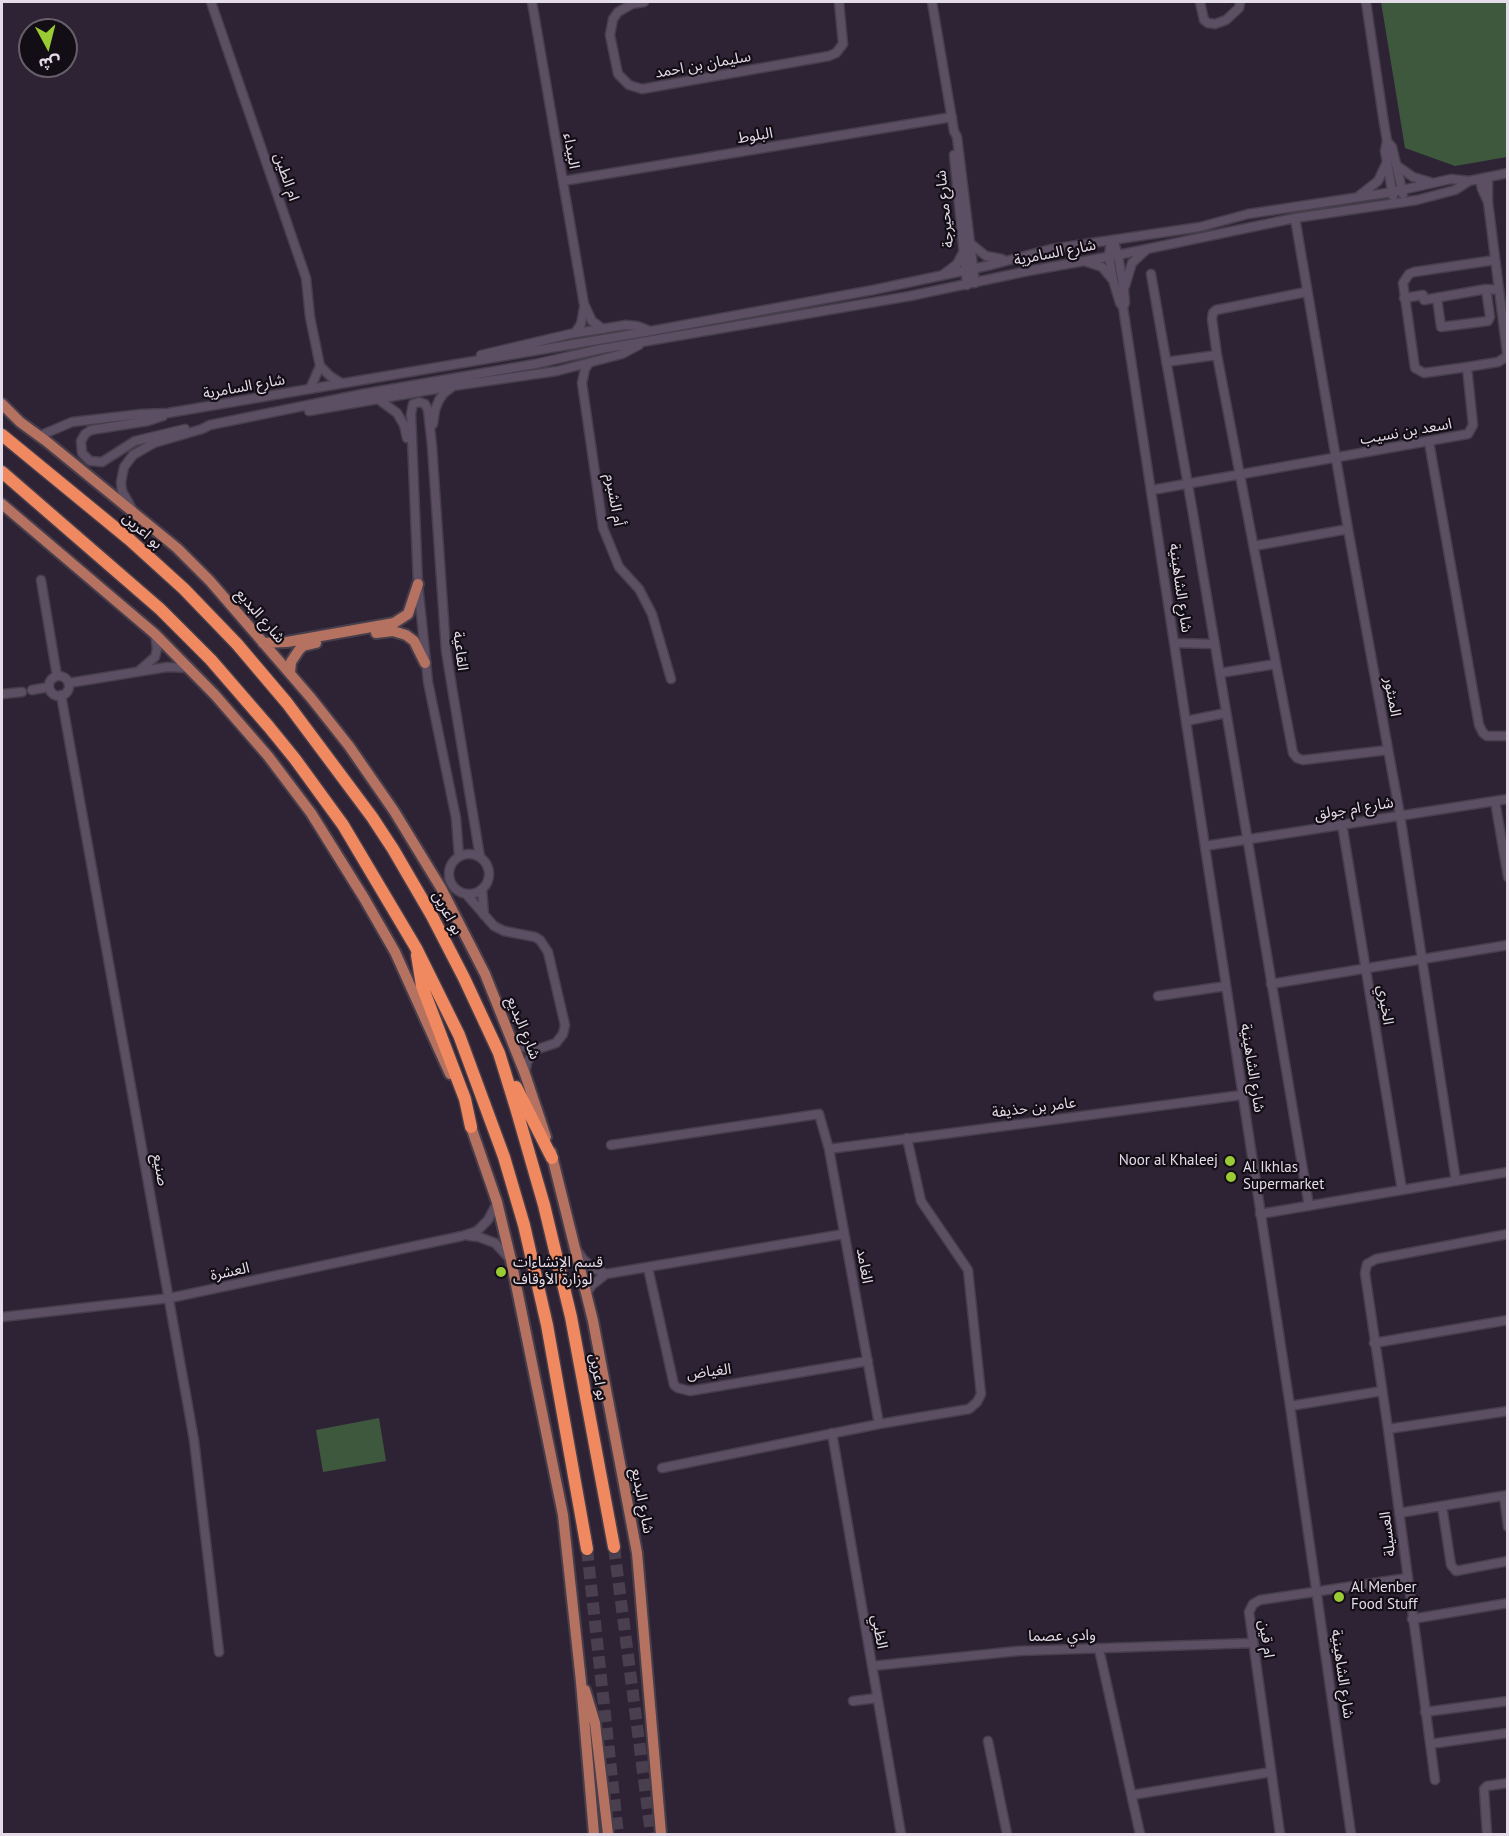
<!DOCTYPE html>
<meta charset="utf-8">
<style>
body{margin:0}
#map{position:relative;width:1509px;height:1836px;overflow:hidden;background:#2e2334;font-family:"PT Sans","Noto Sans Arabic",sans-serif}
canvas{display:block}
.frame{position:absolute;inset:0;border:3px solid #e4dce8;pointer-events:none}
.north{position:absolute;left:18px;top:18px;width:60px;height:60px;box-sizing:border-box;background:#130e16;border:2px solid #67606a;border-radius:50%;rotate:173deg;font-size:16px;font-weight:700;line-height:24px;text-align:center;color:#e4dce8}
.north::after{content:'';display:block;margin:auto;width:21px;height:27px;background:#9acb34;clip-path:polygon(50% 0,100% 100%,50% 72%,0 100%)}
</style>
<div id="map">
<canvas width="1509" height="1836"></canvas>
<div class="frame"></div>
<div class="north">ش</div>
</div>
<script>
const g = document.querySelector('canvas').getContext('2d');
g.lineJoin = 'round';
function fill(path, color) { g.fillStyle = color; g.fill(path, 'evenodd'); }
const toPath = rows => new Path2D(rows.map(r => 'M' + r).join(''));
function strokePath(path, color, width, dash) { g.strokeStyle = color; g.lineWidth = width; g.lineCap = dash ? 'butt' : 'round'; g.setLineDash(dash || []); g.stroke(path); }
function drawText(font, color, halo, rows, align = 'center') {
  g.font = font + ' "PT Sans","Noto Sans Arabic",sans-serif'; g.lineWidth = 4.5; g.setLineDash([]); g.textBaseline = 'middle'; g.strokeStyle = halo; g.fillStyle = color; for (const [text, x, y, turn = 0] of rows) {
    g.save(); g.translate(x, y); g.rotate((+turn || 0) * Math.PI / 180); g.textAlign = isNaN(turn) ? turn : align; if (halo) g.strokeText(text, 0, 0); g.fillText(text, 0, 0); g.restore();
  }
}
fill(toPath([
 [1381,2,1507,2,1507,157,1455,166,1405,148],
 [379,1418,386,1461,323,1472,316,1430]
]), '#3e583d');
strokePath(toPath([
 [614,1547,651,1834],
 [587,1549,618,1834]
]), '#493f4f', 12, [12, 6]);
const minor = toPath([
 [211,2,306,278,310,317,320,366,330,376,341,383],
 [532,2,584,304,592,321,603,329],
 [644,2,632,4,618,12,613,19,610,35,618,74,629,85,642,89,829,56,836,53,843,44,839,2],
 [932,2,954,131,957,137,975,283],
 [1200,2,1204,20,1208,23,1215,24,1226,20,1239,8,1240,2],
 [1366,2,1383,117,1387,141,1392,147,1403,194],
 [1387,141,1385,151,1393,196],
 [954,155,967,285],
 [1396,165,1413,177,1430,182],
 [1480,179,1482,189,1488,202],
 [563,181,952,117],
 [1360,195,1378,181,1387,162],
 [1295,218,1348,529,1400,815,1456,1181],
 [1113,240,1118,255,1124,290,1125,303,1123,307,1290,1406,1351,1834],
 [1113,240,1110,248,1109,256,1113,280,1120,303,1123,307],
 [971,244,986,256,1002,259],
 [1087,262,1102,267,1112,279],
 [944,274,957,264,963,253],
 [1151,274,1192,508,1309,1206],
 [1125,286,1132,263,1146,250],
 [1306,292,1216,310,1213,313,1212,319,1217,355,1293,753,1297,758,1303,760,1388,750],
 [1404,298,1423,295,1424,300,1486,289,1499,290],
 [1437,298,1441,327,1488,321,1490,317,1486,289],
 [575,333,581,324,584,308],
 [481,355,570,334,626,325,637,326,650,331],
 [1166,362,1217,355],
 [589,363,585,369,582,383,603,528,619,567,639,589,652,614,671,679],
 [1467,367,1498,362,1506,357,1507,353,1488,202,1488,177],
 [310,389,320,366],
 [378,399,397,413,404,425,407,438],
 [309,411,453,386,557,371,622,354,639,345],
 [163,416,148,421,91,430,85,434,81,441,82,453,90,461,102,462,135,441,185,429],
 [433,424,435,410,439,400,444,393,452,387],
 [39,436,72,422,141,414,168,413,651,331,873,290,991,265,1051,249,1200,227,1248,214,1393,192,1451,179,1469,181,1508,173],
 [1429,442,1479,725,1483,733,1487,736,1508,736],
 [1152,490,1468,434,1473,425,1467,367,1424,373,1415,368,1403,283,1409,274,1414,272,1495,260],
 [132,509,122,491,121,482,124,467,133,455,154,443,202,429,210,425,362,394,535,364,601,349,910,296,1028,271,1118,255,1295,218,1417,200,1455,190,1469,181],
 [1254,546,1348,529],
 [41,580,57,676],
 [1174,643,1215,644],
 [140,670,155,657,157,649,155,634],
 [1220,673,1276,664],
 '49 686a10 10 0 1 1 20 0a10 10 0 1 1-20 0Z',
 [69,683,167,667,189,668],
 [32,690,49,687],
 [3,694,22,692],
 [61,695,194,1440,219,1652],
 [1186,721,1226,713],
 [1495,801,1508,877],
 [1342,824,1402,1190],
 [1205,846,1508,799],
 '449 874a20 20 0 1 1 40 0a20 20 0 1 1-40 0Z',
 [459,856,456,818,428,682,418,584,411,414,413,404,419,402,425,404,428,410,432,446,446,651,480,857],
 [482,889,484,915],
 [466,894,494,926,504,931,535,937,540,940,548,952,565,1025,563,1034,556,1043,535,1050,519,1046,512,1041],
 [1271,984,1508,945],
 [1158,996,1226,986],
 [525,1074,527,1062,535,1050],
 [611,1145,819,1114,829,1149,879,1424],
 [829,1149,1242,1095],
 [1260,1214,1508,1172],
 [469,1236,479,1237,495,1243,510,1259],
 [577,1250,583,1259,593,1268,606,1274],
 [648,1268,674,1385,678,1388,690,1391,868,1361],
 [586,1294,592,1285,606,1274,844,1234],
 [2,1317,170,1298,462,1236,477,1231,488,1220,497,1203],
 [1374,1343,1508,1320],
 [1290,1406,1382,1391],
 [1388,1429,1508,1411],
 [832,1433,901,1834],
 [662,1468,879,1424,969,1409,977,1402,981,1394,968,1270,921,1201,907,1138],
 [1504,1496,1508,1527],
 [1442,1506,1451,1565,1456,1571,1508,1561],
 [1399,1513,1508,1495],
 [1412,1619,1508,1603],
 [1099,1649,1140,1834],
 [872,1666,1018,1651,1253,1643],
 [853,1701,877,1698],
 [1425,1712,1508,1701],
 [988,1741,1007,1834],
 [1430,1744,1508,1733],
 [1435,1780,1388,1429,1365,1273,1367,1264,1376,1259,1508,1234],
 [1132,1795,1271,1772],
 [1280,1834,1249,1612,1253,1604,1260,1600,1407,1578],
 [1487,1834,1484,1789,1487,1786,1508,1783]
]);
const major = toPath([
 [2,404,20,422,46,441,177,548,210,581,311,698,349,746,394,811,441,888,485,974,525,1074,546,1137],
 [2,504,155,634,215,695,268,756,311,813,364,898,395,952,450,1074],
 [376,633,393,631,406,635,414,641,425,663],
 [263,643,287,642,394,623,408,614,418,584],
 [290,673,291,662,299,650,303,646,316,643],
 [469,1121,497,1202,511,1260,563,1515,581,1682,594,1834],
 [551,1152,593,1321,637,1553,661,1834],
 [585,1690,595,1723,608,1834]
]);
const highway = toPath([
 [2,435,130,540,184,589,237,644,287,703,372,817,393,849,432,916,464,978,499,1053,516,1108,544,1205,571,1317,614,1547],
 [2,472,160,609,211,660,269,727,295,759,343,825,416,948,459,1035,504,1157,524,1225,547,1325,587,1549],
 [417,955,422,986,465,1099,471,1127],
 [516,1087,552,1158]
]);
strokePath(minor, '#473e4c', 11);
strokePath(major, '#473e4c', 14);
strokePath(highway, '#473e4c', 15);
strokePath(minor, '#5c4f63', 8);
strokePath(major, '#b57261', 10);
strokePath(highway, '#f0895f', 12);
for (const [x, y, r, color] of [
 [1230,1161,6,"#9acb34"],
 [1231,1177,6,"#9acb34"],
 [501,1272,6,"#9acb34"],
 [1339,1597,6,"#9acb34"]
]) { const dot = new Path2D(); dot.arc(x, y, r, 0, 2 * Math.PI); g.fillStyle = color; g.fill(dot); strokePath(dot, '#130e16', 2); }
drawText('15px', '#e4dce8', '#130e16', [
 ["سليمان بن احمد",703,65,-10],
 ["البلوط",755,136,-9],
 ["البيداء",571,151,80],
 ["ام الطين",286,177,71],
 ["شارع محيرجة",945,209,-96],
 ["شارع السامرية",1055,253,-11],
 ["شارع السامرية",244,387,-10],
 ["اسعد بن نسيب",1406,432,-10],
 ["أم الشبرم",614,500,80],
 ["بو اعرين",142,531,41],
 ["شارع الشاهينية",1180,588,82],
 ["شارع البديع",260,616,49],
 ["القاعية",460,651,83],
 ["المنثور",1392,697,80],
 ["شارع ام جولق",1354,809,-9],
 ["بو اعرين",447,913,62],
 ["الخيري",1385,1005,81],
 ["شارع البديع",523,1028,68],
 ["شارع الشاهينية",1252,1068,81],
 ["عامر بن حذيفة",1034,1108,-7],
 ["صنيع",160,1170,80],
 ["الغامد",864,1266,80],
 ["العشرة",230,1272,-12],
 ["الغياض",709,1372,-7],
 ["بو اعرين",598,1377,80],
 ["شارع البديع",642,1501,79],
 ["العسيلة",1388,1534,-97],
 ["الظبي",879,1632,80],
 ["وادي عصما",1062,1636,-1],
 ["ام قين",1266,1639,82],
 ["شارع الشاهينية",1342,1674,82]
]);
drawText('15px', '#e4dce8', '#130e16', [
 ["Noor al Khaleej",1218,1161,"right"],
 ["Al Ikhlas",1243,1168],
 ["Supermarket",1243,1185],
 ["قسم الإنشاءات",513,1263],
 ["لوزارة الأوقاف",513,1280],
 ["Al Menber",1351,1588],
 ["Food Stuff",1351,1605]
], 'left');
</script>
